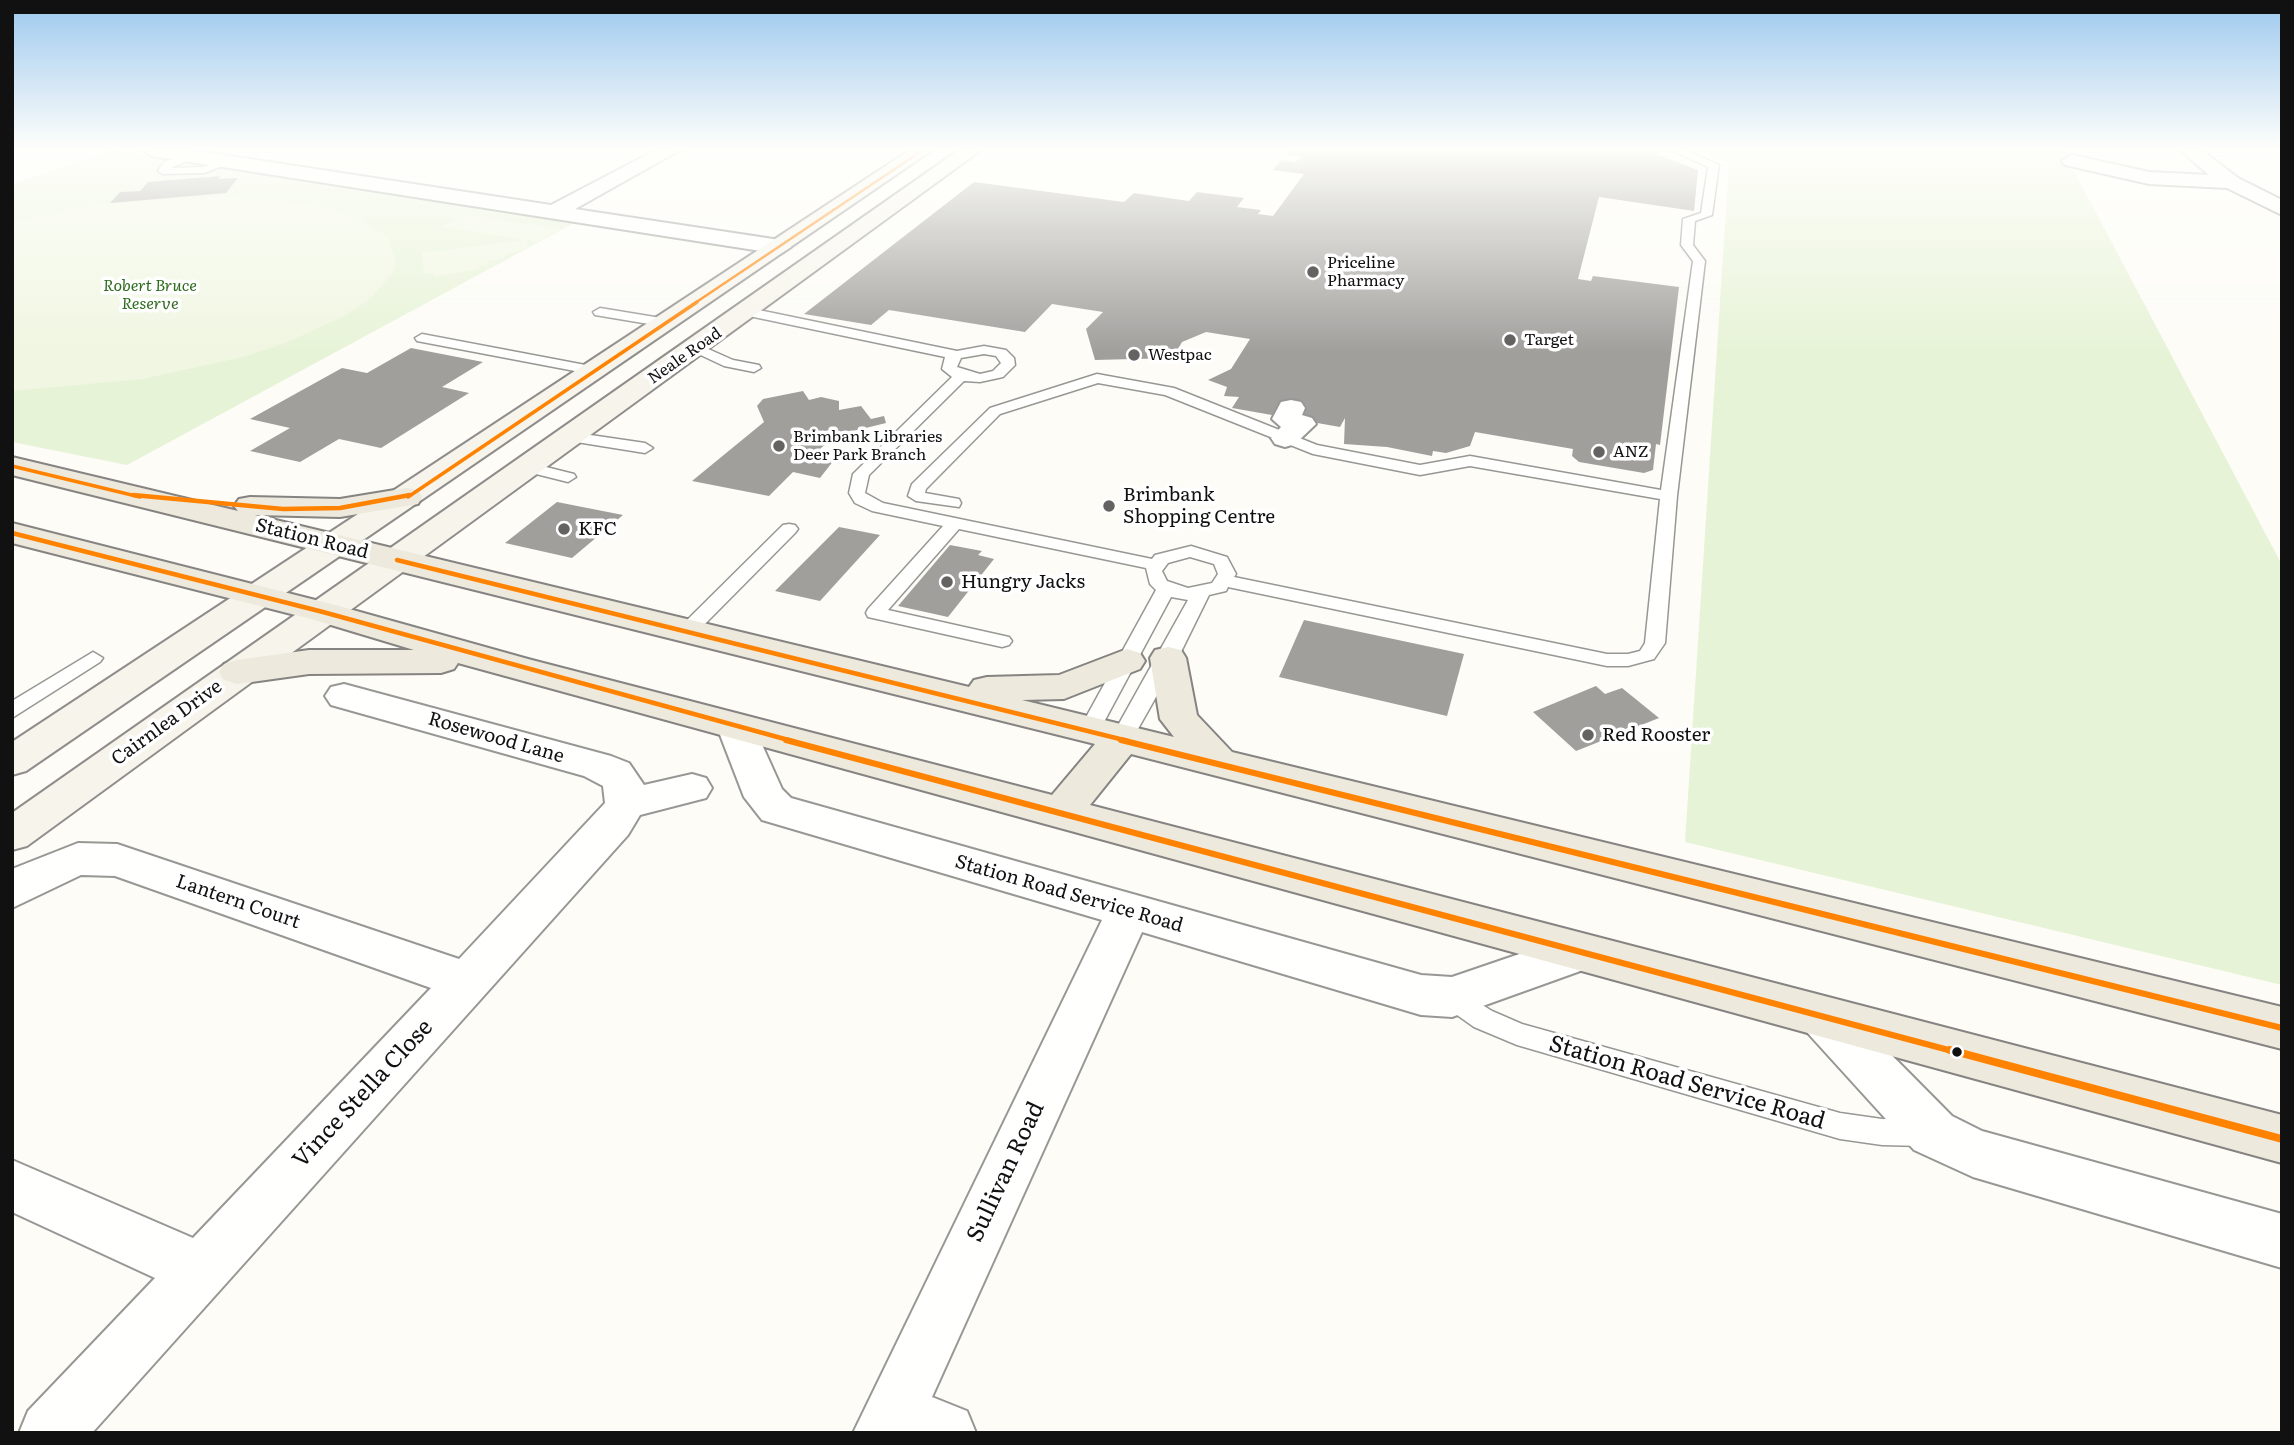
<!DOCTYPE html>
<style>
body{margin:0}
#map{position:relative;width:2294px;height:1445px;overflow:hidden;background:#fdfcf7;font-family:Literata,serif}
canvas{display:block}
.frame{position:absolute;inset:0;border:14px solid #111;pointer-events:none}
</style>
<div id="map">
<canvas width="2294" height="1445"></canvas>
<div class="frame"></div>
</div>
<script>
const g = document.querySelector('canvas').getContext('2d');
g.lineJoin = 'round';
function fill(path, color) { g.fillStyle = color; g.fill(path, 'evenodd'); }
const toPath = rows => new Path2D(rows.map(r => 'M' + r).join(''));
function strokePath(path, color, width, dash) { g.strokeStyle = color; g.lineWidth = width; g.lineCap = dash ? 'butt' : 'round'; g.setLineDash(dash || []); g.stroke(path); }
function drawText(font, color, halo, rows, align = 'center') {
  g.font = font + ' Literata,serif'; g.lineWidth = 7; g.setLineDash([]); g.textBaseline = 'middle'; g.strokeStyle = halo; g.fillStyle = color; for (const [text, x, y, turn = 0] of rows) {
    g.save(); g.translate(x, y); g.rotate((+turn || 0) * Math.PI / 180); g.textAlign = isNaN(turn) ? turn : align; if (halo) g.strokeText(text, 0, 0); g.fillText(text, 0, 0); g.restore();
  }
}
fill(toPath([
 [112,150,576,222,127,465,12,442,12,184],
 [1696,150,2063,150,2282,565,2282,985,1685,842,1729,163]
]), '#e7f3d7');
fill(toPath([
 [223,196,311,204,356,217,387,236,396,261,392,274,370,299,344,316,288,342,247,356,143,379,12,391,12,221,100,205],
 [466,215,560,229,537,242,527,240,528,248,504,255,505,259,488,261,489,265,479,266,480,269,434,277,433,273,424,274,422,253,525,240,442,227]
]), '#f0f6e1');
fill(toPath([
 [1290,150,1666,150,1656,154,1698,170,1694,211,1599,197,1578,279,1591,281,1593,276,1679,287,1660,445,1656,444,1653,470,1644,473,1579,462,1572,456,1573,449,1475,432,1470,446,1446,453,1433,451,1432,456,1387,447,1344,444,1345,418,1340,427,1232,408,1239,397,1224,396,1227,387,1208,380,1231,369,1250,339,1206,332,1182,342,1173,358,1095,360,1086,329,1103,312,1052,304,1025,332,889,310,871,325,804,314,974,182,1124,202,1134,193,1189,201,1197,192,1244,198,1237,207,1261,210,1258,214,1273,216,1304,174,1273,170,1281,160,1296,162,1301,157,1286,155],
 [221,176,218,179,238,178,226,193,110,203,120,192,140,191,148,182],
 [411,348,483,362,442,387,469,393,381,448,339,439,300,462,250,451,290,428,250,419,342,368,367,373],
 [803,391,809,400,821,397,839,401,839,410,861,406,871,419,884,416,886,423,837,435,810,457,834,460,820,478,793,472,769,496,692,481,764,422,757,406,763,399],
 [557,502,623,515,572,558,505,543],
 [839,527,880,535,820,601,775,591],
 [950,545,982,551,978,555,994,559,948,617,898,606],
 [1304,620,1464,654,1447,716,1279,677],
 [1596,686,1605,694,1622,688,1659,718,1576,751,1533,712]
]), '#a19f9c');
const lane = toPath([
 [1671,150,1686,150,1719,165,1712,215,1695,221,1693,245,1705,261,1677,496,1665,643,1654,659,1628,666,1607,666,1228,587,1226,591,1209,595,1178,658,1130,743,1114,743,1111,738,1188,600,1171,597,1097,735,1083,735,1079,730,1156,590,1150,584,1146,568,959,529,888,610,1009,637,1012,641,1009,645,1002,647,868,617,866,613,868,609,943,526,872,511,855,503,849,493,853,474,952,377,942,369,945,357,749,316,742,312,749,308,957,351,984,346,1006,350,1014,358,1015,365,1003,377,980,382,964,381,869,475,865,493,883,503,1152,559,1155,555,1191,546,1227,557,1236,574,1234,577,1607,654,1628,654,1640,651,1645,643,1660,499,1470,466,1420,475,1313,454,1165,395,1098,383,1000,414,926,489,925,493,959,499,961,503,959,507,916,501,908,496,912,484,990,408,1097,374,1174,388,1317,445,1420,465,1470,456,1661,490,1693,261,1681,245,1683,219,1701,213,1708,167,1671,150],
 [984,354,996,356,1001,363,993,371,980,374,957,367,961,358,984,354],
 [1190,557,1214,564,1218,574,1212,583,1188,588,1167,581,1162,571,1168,563,1190,557],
 [189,153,194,156,193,158,171,168,203,167,228,159,233,162,204,173,163,174,158,171,164,162,189,153],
 [600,308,667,319,674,323,667,327,595,315,593,312,600,308],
 [422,334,596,367,603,371,596,375,417,341,415,338,422,334],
 [697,344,733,360,759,365,761,368,754,372,724,366,692,351,692,345,697,344],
 [570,432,645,443,653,448,645,453,564,440,562,437,570,432],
 [526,462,574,474,576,477,568,482,520,470,520,464,526,462],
 [789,524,795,525,798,529,795,533,694,635,680,635,677,631,680,627,783,525,789,524],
 [93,652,103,658,100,662,12,718,12,701,93,652],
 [1452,986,1492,1011,1522,1024,1840,1113,1882,1119,1924,1120,1934,1124,1938,1133,1934,1142,1924,1146,1882,1145,1840,1139,1517,1045,1474,1027,1443,1005,1439,997,1443,989,1452,986]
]);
const street = toPath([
 [143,150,191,150,551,205,656,150,680,150,575,209,780,240,791,247,780,254,152,156,143,150],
 [2180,150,2202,150,2238,178,2282,200,2282,215,2227,188,2149,184,2065,165,2062,161,2072,155,2149,172,2209,175,2180,150],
 [1291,400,1301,402,1305,408,1302,415,1312,418,1316,424,1295,444,1285,447,1275,444,1271,438,1281,427,1272,419,1281,402,1291,400],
 [344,684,611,756,629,763,644,785,692,774,706,778,712,788,706,798,640,815,628,835,92,1433,19,1433,28,1411,155,1278,12,1212,12,1160,193,1238,431,988,115,876,81,875,12,908,12,869,78,843,117,844,459,959,605,803,603,786,584,776,331,705,325,696,331,687,344,684],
 [736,714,750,718,782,789,791,798,1421,975,1452,977,1581,933,1597,939,1604,952,1597,965,1452,1017,1421,1015,1142,932,932,1397,967,1411,976,1433,853,1433,1102,920,762,820,744,797,717,727,722,718,736,714],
 [1822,996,1839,1002,1952,1116,1982,1131,2282,1214,2282,1268,1973,1177,1914,1150,1805,1030,1798,1016,1805,1002,1822,996]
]);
const secondary = toPath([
 [910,150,932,150,26,771,12,775,12,742,910,150],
 [959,150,981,150,27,846,12,850,12,813,959,150]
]);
const primary = toPath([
 [12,457,238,511,234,506,239,499,250,497,340,499,407,488,418,490,422,497,418,504,340,517,255,515,969,687,974,680,987,677,1059,675,1127,649,1140,653,1145,661,1140,669,1064,699,1022,700,1174,737,1160,719,1150,658,1155,650,1168,647,1181,650,1186,658,1197,715,1232,752,2282,1007,2282,1049,1131,754,1090,805,2282,1115,2282,1163,458,663,454,669,441,673,309,674,237,684,224,680,219,672,224,664,237,660,309,650,414,650,311,619,12,543,12,523,335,605,528,659,1052,795,1095,744,12,475,12,457]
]);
strokePath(lane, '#979795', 3);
strokePath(street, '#979795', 4);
strokePath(secondary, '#8e8d8b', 4);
strokePath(primary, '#858482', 4);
fill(lane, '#fffffe');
fill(street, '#fffffe');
fill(secondary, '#f6f4eb');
fill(primary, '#ede9dc');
strokePath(toPath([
 [695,303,923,150]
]), '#ff8200', 2.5);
strokePath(toPath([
 [12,466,140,497],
 [408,497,697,302]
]), '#ff8200', 3.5);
strokePath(toPath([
 [133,495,283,509,340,508,410,495],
 [12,533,323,612,792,741],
 [397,560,1128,741]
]), '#ff8200', 4.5);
strokePath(toPath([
 [786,740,1956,1052],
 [1121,740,2282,1028]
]), '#ff8200', 6);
strokePath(toPath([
 [1950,1050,2282,1139]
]), '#ff8200', 8);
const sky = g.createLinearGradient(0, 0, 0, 353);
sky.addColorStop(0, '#9dc9ee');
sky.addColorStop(0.42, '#fefefb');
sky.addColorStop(1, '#fefefb00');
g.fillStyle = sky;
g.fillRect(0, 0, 2294, 353);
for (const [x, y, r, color] of [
 [1313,272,7,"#646362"],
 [1510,340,7,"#646362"],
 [1134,355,7,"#646362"],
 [779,446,7,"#646362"],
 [1599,452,7,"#646362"],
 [1109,506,7,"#646362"],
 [564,529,7,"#646362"],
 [947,582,7,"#646362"],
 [1588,735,7,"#646362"],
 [1957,1052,6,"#111"]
]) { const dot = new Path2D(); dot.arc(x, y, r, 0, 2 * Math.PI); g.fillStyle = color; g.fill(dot); strokePath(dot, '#fff', 2.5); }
drawText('16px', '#111', '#fff', [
 ["Priceline",1327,263],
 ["Pharmacy",1327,281],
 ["Target",1524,340],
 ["Westpac",1148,355],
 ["Brimbank Libraries",793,437],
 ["Deer Park Branch",793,455],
 ["ANZ",1613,452]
], 'left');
drawText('italic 16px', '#2f6b1f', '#fff', [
 ["Robert Bruce",150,286],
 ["Reserve",150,304]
]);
drawText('16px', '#111', '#fff', [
 ["Neale Road",685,356,-35]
]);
drawText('19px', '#111', '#fff', [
 ["Brimbank",1123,495],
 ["Shopping Centre",1123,517],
 ["KFC",578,529],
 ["Hungry Jacks",961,582],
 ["Red Rooster",1602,735]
], 'left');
drawText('19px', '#111', '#fff', [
 ["Station Road",312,539,14],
 ["Cairnlea Drive",167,723,-36],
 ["Rosewood Lane",496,738,16],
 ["Station Road Service Road",1069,894,16],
 ["Lantern Court",238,902,19]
]);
drawText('23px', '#111', '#fff', [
 ["Station Road Service Road",1687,1083,16],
 ["Vince Stella Close",363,1094,-47],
 ["Sullivan Road",1006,1172,-65]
]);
</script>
